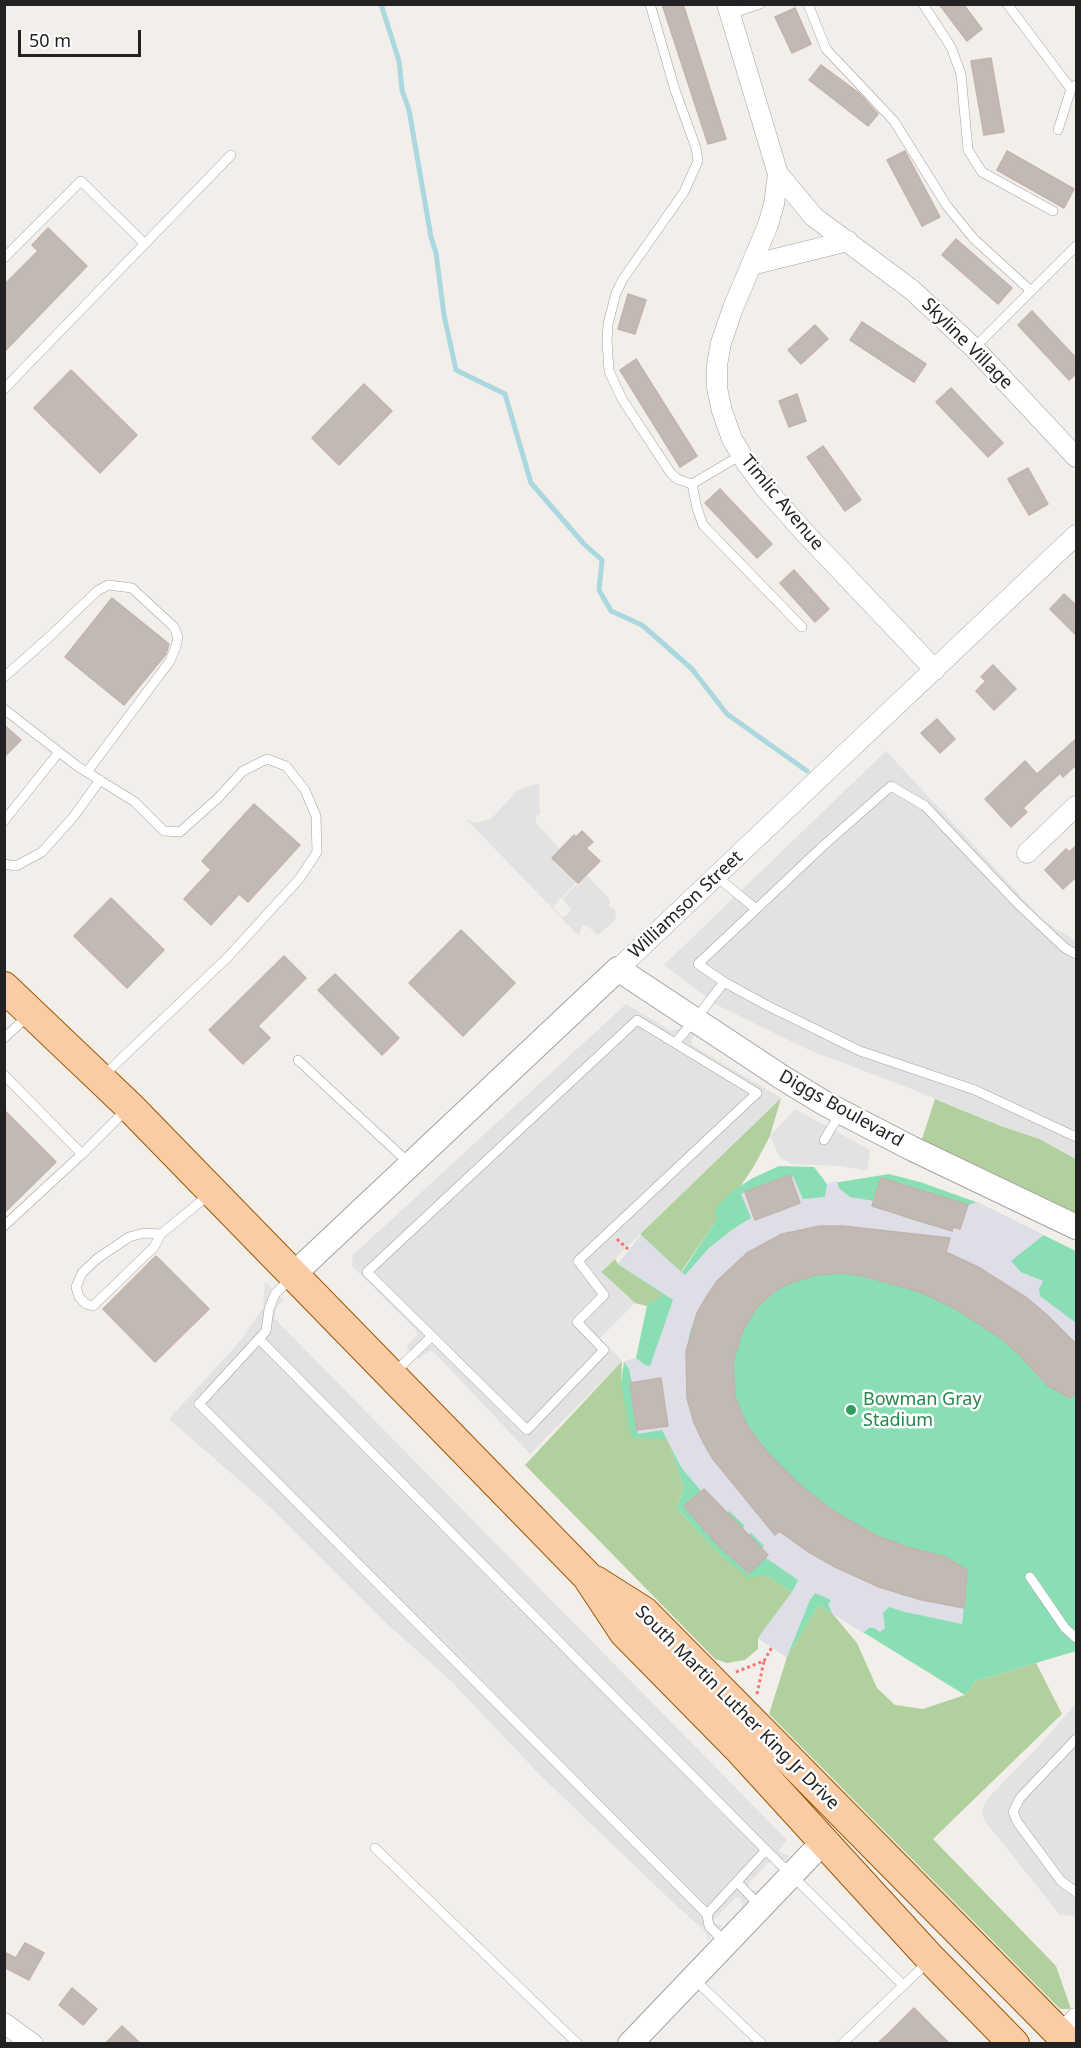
<!DOCTYPE html>
<style>
body{margin:0}
#map{position:relative;width:1081px;height:2048px;overflow:hidden;background:#f2eee9;font-family:"Noto Sans",sans-serif}
canvas{display:block}
.frame{position:absolute;inset:0;border:6px solid #222;pointer-events:none}
.scale{position:absolute;left:18px;top:30px;width:123px;height:27px;box-sizing:border-box;border:3px solid #222;border-top:0;padding-left:8px;font-size:18px;line-height:21px;white-space:nowrap;color:#222;-webkit-text-stroke:4px #fff;paint-order:stroke}
</style>
<div id="map">
<canvas width="1081" height="2048"></canvas>
<div class="frame"></div>
<div class="scale">50 m</div>
</div>
<script>
const g = document.querySelector('canvas').getContext('2d');
g.lineJoin = 'round';
function fill(path, color) { g.fillStyle = color; g.fill(path, 'evenodd'); }
const toPath = rows => new Path2D(rows.map(r => 'M' + r).join(''));
function strokePath(path, color, width, dash) { g.strokeStyle = color; g.lineWidth = width; g.lineCap = dash ? 'butt' : 'round'; g.setLineDash(dash || []); g.stroke(path); }
function drawText(font, color, halo, rows, align = 'center') {
  g.font = font + ' "Noto Sans",sans-serif'; g.lineWidth = 5; g.setLineDash([]); g.textBaseline = 'middle'; g.strokeStyle = halo; g.fillStyle = color; for (const [text, x, y, turn = 0] of rows) {
    g.save(); g.translate(x, y); g.rotate((+turn || 0) * Math.PI / 180); g.textAlign = isNaN(turn) ? turn : align; if (halo) g.strokeText(text, 0, 0); g.fillText(text, 0, 0); g.restore();
  }
}
fill(toPath([
 [781,1098,770,1136,754,1166,740,1187,730,1193,716,1221,681,1272,640,1234],
 [935,1099,1001,1126,1040,1139,1076,1159,1076,1214,921,1142],
 [615,1259,618,1264,664,1295,647,1306,635,1303,601,1272],
 [622,1361,621,1383,668,1440,684,1487,677,1508,701,1535,724,1558,766,1575,792,1592,758,1638,758,1649,745,1660,727,1663,715,1659,525,1465],
 [819,1605,832,1613,857,1643,877,1688,895,1705,923,1709,965,1695,976,1681,1036,1663,1062,1714,933,1839,1056,1966,1071,2009,1060,2009,769,1714,787,1657]
]), '#b2d09e');
fill(toPath([
 [779,1166,814,1167,827,1184,889,1174,920,1182,976,1202,1076,1251,1076,1651,976,1681,965,1695,819,1605,787,1657,758,1638,792,1592,766,1575,749,1578,724,1558,701,1535,677,1508,684,1487,668,1440,631,1437,621,1383,624,1362,636,1358,647,1306,663,1295,618,1264,641,1236,682,1272,716,1221,716,1208,730,1193,751,1179]
]), '#89deb4');
fill(toPath([
 [886,751,1042,919,1076,942,1076,1159,1040,1139,1001,1126,904,1086,809,1050,715,1004,664,965],
 [539,784,540,814,536,816,536,823,560,849,552,858,576,882,553,907,561,916,564,917,569,913,571,909,562,899,586,875,610,900,609,907,615,910,616,919,598,935,586,925,582,926,579,936,466,819,475,823,491,819,516,792,531,785],
 [626,1004,671,1031,679,1029,682,1022,698,1033,692,1039,692,1045,781,1098,601,1272,635,1303,600,1338,622,1361,530,1454,433,1351,430,1351,419,1359,406,1347,417,1335,416,1330,352,1266,353,1255],
 [795,1109,870,1150,867,1171,842,1166,791,1164,779,1156,770,1136],
 [265,1282,283,1299,276,1309,275,1319,787,1840,778,1851,790,1856,776,1870,773,1863,768,1863,749,1883,748,1889,757,1891,742,1907,741,1898,736,1897,714,1920,715,1923,722,1926,708,1940,705,1931,680,1909,541,1776,450,1680,385,1622,270,1507,169,1419,242,1339,263,1308],
 [1076,1703,1076,1916,1060,1915,985,1821,982,1814,984,1804,991,1795,1040,1745]
]), '#e2e2e2');
fill(toPath([
 [793,1176,803,1199,825,1197,827,1184,837,1181,839,1188,850,1197,874,1201,872,1206,886,1210,905,1213,904,1217,929,1225,931,1221,939,1224,938,1227,951,1231,953,1227,960,1229,968,1205,976,1202,1044,1235,1011,1261,1021,1272,1043,1281,1039,1289,1040,1296,1076,1323,1076,1345,1046,1314,1027,1298,978,1267,929,1245,892,1234,863,1228,820,1226,782,1234,747,1253,717,1281,697,1313,690,1332,686,1352,686,1386,689,1404,703,1442,727,1477,750,1504,783,1534,807,1551,835,1567,901,1595,964,1608,962,1624,905,1612,889,1607,883,1613,885,1628,880,1632,874,1628,869,1628,863,1633,832,1613,828,1604,831,1600,815,1593,810,1600,787,1657,758,1638,792,1592,798,1580,766,1558,768,1555,761,1549,764,1546,751,1533,748,1535,742,1529,745,1526,729,1511,726,1513,704,1489,701,1491,681,1467,662,1430,638,1434,637,1430,668,1426,661,1379,632,1383,629,1369,624,1362,636,1358,645,1365,650,1366,673,1300,618,1264,641,1236,685,1275,709,1248,733,1229,751,1218,741,1194,745,1192,755,1219]
]), '#dddee8');
strokePath(toPath([
 [381,4,399,61,402,90,409,110,431,237,436,253,444,315,456,370,505,394,531,483,584,544,602,560,599,590,611,611,642,625,692,669,727,714,807,771]
]), '#aad8de', 5);
const building = toPath([
 [662,4,683,4,726,139,708,144,662,4],
 [939,4,963,4,982,29,967,41,939,4],
 [795,8,811,44,792,53,775,17,795,8],
 [991,58,1004,132,984,135,971,61,991,58],
 [821,65,859,93,878,114,868,126,809,80,821,65],
 [905,151,940,217,922,226,887,160,905,151],
 [1007,151,1074,189,1064,208,997,170,1007,151],
 [48,228,87,266,4,352,4,285,38,251,32,245,48,228],
 [956,239,1012,288,998,304,942,255,956,239],
 [628,294,646,300,635,334,618,329,628,294],
 [1032,311,1077,359,1077,373,1069,380,1018,325,1032,311],
 [862,322,926,364,914,382,850,340,862,322],
 [815,325,828,339,801,364,788,350,815,325],
 [636,359,697,456,680,467,620,370,636,359],
 [71,370,137,435,100,473,34,408,71,370],
 [364,384,392,411,339,465,312,438,364,384],
 [951,388,1003,443,988,457,936,402,951,388],
 [797,394,806,421,789,427,779,401,797,394],
 [823,446,861,500,845,511,807,457,823,446],
 [1028,468,1048,504,1029,515,1008,479,1028,468],
 [720,489,772,544,757,558,705,503,720,489],
 [794,570,829,609,815,622,780,583,794,570],
 [1064,594,1077,606,1077,636,1050,609,1064,594],
 [112,598,169,644,166,654,124,705,65,657,112,598],
 [993,665,1016,689,994,710,976,691,986,681,981,677,993,665],
 [937,719,955,739,940,753,921,733,937,719],
 [4,725,21,740,4,757,4,725],
 [1077,738,1077,764,1063,777,1060,773,1023,808,1027,812,1011,827,985,799,1025,761,1037,774,1077,738],
 [254,804,300,845,248,902,239,894,211,925,184,899,211,870,202,861,254,804],
 [582,831,593,842,586,848,600,861,578,883,552,858,574,835,576,837,582,831],
 [1077,845,1077,876,1063,889,1045,870,1066,849,1069,852,1077,845],
 [111,898,164,950,127,988,74,936,111,898],
 [461,930,515,983,463,1036,409,983,461,930],
 [284,956,306,978,258,1026,270,1038,243,1064,209,1030,284,956],
 [335,974,399,1038,382,1055,318,990,335,974],
 [4,1110,56,1162,4,1213,4,1110],
 [790,1175,800,1203,755,1220,745,1192,790,1175],
 [881,1178,968,1205,960,1229,953,1227,952,1231,872,1206,881,1178],
 [820,1226,843,1226,950,1238,946,1252,978,1267,1027,1298,1046,1314,1077,1345,1077,1393,1070,1398,1047,1385,1018,1353,998,1336,956,1309,923,1293,903,1287,863,1276,844,1273,816,1275,787,1284,775,1291,756,1308,742,1332,733,1362,735,1397,747,1425,766,1451,801,1486,835,1512,877,1536,907,1547,945,1557,967,1570,964,1608,922,1600,879,1587,835,1567,807,1551,779,1531,775,1535,713,1459,703,1442,694,1423,687,1398,686,1352,697,1313,707,1296,717,1281,747,1253,782,1234,820,1226],
 [156,1256,209,1309,155,1362,103,1309,156,1256],
 [661,1378,668,1426,637,1430,630,1383,661,1378],
 [704,1489,768,1555,749,1573,716,1543,684,1506,704,1489],
 [25,1943,44,1953,29,1980,4,1967,4,1952,16,1958,25,1943],
 [72,1988,97,2009,83,2025,59,2005,72,1988],
 [914,2008,949,2043,878,2043,890,2032,914,2008],
 [122,2026,140,2043,106,2043,122,2026]
]);
fill(building, '#c2b9b5');
strokePath(building, '#c3b3ab', 1.5);
const service = toPath([
 [650,4,675,90,696,148,698,161,684,192,623,279,616,293,608,324,607,341,609,371,622,399,670,472,677,479,692,484,741,455],
 [808,4,826,49,894,121,947,206,974,239,1031,291],
 [923,4,951,47,961,74,968,150,982,172,1053,211],
 [1008,5,1071,89,1076,85],
 [730,14,760,4],
 [1058,130,1071,89],
 [4,258,81,181,145,244],
 [974,348,1076,246],
 [4,389,231,155],
 [692,484,697,508,703,525,802,627],
 [4,677,46,640,97,591,108,585,132,588,174,627,178,637,176,646,170,661,87,772],
 [4,709,77,766,135,802,164,831,180,832,218,798,243,771,267,759,286,766,305,790,316,816,317,852,300,878,228,957,103,1076],
 [4,821,59,752],
 [4,864,16,866,42,852,74,816,100,780],
 [716,876,756,909],
 [1076,954,1065,948,1017,903,925,806,891,786,823,846,698,964,724,982,768,1006,860,1051,975,1090,1076,1137],
 [637,1020,757,1093,578,1261,604,1295,577,1322,604,1350,527,1430,367,1272,637,1020],
 [4,1038,28,1016],
 [675,1043,695,1020,724,982],
 [298,1060,410,1164],
 [4,1075,82,1154,128,1108],
 [824,1140,841,1112],
 [4,1226,82,1154],
 [161,1234,154,1247,93,1306,86,1304,79,1297,76,1287,82,1273,98,1258,129,1237,144,1233,161,1234,211,1193],
 [259,1339,766,1850,707,1914,199,1404,266,1331,269,1309,275,1294,291,1278],
 [395,1372,432,1336],
 [1030,1577,1065,1628,1076,1638],
 [1076,1739,1020,1798,1013,1812,1018,1823,1061,1881,1076,1892],
 [375,1848,578,2044],
 [766,1850,903,1985],
 [737,1882,760,1906],
 [707,1914,709,1926,726,1943],
 [694,1979,762,2044],
 [842,2044,929,1961]
]);
const minor = toPath([
 [727,4,778,174,814,217,912,290,974,348,1076,457],
 [778,174,774,204,768,225,733,308,721,343,717,365,717,388,722,411,732,439,747,464,765,488,805,533,935,670],
 [751,265,848,241],
 [1027,853,1076,806],
 [618,969,1076,535],
 [4,2023,33,2044],
 [1061,2034,1076,2018]
]);
const tertiary = toPath([
 [294,1274,618,969,783,1078,824,1103,911,1148,1076,1227],
 [630,2044,823,1842]
]);
const primary = toPath([
 [4,987,129,1106,587,1576,624,1632,739,1749,931,1959,1014,2044],
 [595,1581,644,1612,1070,2044]
]);
strokePath(service, '#a3a3a3', 10);
strokePath(minor, '#a3a3a3', 21);
strokePath(tertiary, '#a3a3a3', 26);
strokePath(primary, '#9c5903', 32);
strokePath(toPath([
 [617,1239,629,1250],
 [736,1672,764,1661,772,1647],
 [757,1694,764,1661]
]), '#f87475', 3, [3, 3]);
strokePath(service, '#fff', 9);
strokePath(minor, '#fff', 20);
strokePath(tertiary, '#fff', 24);
strokePath(primary, '#facca5', 30);
for (const [x, y, r, color] of [
 [851,1410,6,"#2e9e5b"]
]) { const dot = new Path2D(); dot.arc(x, y, r, 0, 2 * Math.PI); g.fillStyle = color; g.fill(dot); strokePath(dot, '#fff', 2); }
drawText('18px', '#222', '#fff', [
 ["Skyline Village",967,344,45],
 ["Timlic Avenue",782,503,50],
 ["Williamson Street",686,905,-43],
 ["Diggs Boulevard",841,1109,29],
 ["South Martin Luther King Jr Drive",737,1708,45]
]);
drawText('18px', '#27864d', '#fff', [
 ["Bowman Gray",863,1400],
 ["Stadium",863,1421]
], 'left');
</script>
